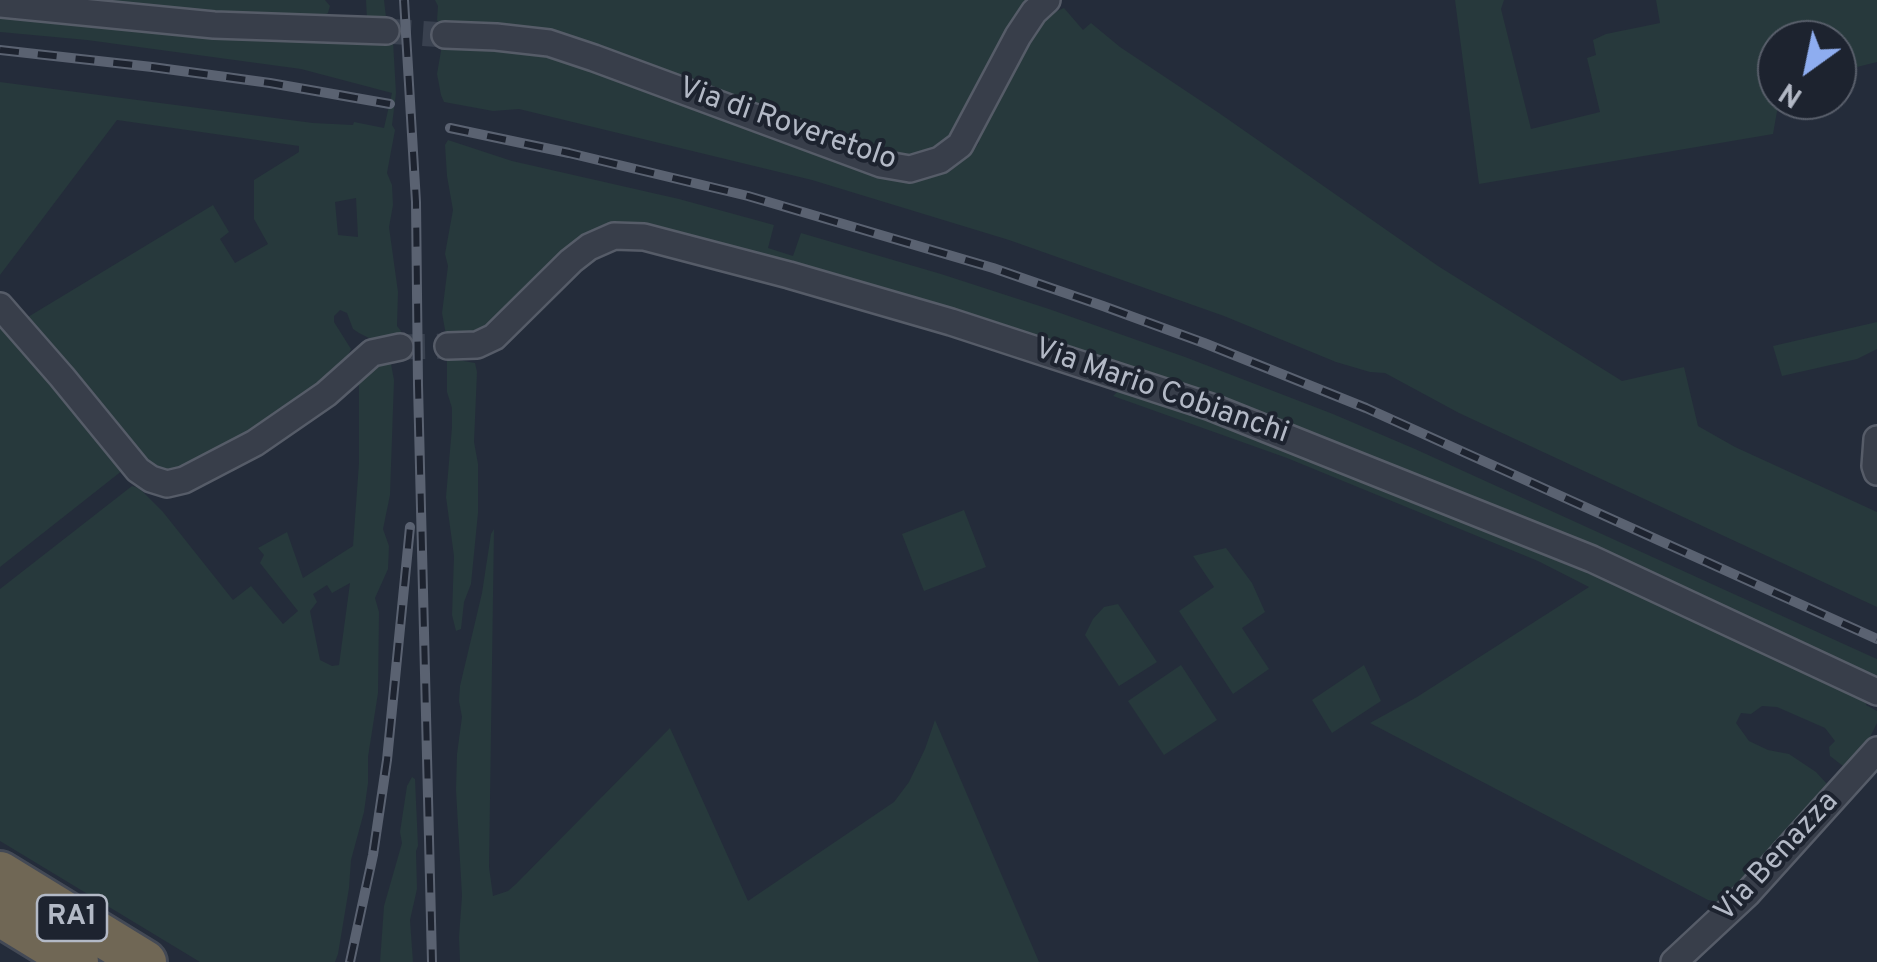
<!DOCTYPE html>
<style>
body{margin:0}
#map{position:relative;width:1877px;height:962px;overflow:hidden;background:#242c3a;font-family:Overpass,sans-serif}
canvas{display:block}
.north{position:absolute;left:1757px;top:20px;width:100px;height:100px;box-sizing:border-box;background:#1d232f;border:2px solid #595f6b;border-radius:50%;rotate:213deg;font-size:28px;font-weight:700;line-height:40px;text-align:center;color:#b3b9c6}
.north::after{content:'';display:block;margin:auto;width:35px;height:45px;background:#8eadf0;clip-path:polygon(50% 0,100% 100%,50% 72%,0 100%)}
</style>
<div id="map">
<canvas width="1877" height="962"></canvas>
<div class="north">N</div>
</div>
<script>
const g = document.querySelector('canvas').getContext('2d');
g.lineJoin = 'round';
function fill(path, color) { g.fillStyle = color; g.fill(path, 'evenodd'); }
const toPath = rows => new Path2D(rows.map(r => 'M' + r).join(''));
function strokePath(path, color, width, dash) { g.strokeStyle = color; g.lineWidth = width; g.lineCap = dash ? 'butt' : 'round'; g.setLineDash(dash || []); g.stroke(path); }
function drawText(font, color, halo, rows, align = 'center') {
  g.font = font + ' Overpass,sans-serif'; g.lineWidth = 8; g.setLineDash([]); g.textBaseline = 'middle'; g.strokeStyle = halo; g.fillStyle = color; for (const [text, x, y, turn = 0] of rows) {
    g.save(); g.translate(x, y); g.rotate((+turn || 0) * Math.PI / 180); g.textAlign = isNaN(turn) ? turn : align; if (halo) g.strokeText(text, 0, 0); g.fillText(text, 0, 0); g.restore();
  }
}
fill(toPath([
 [88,0,325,0,330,6,328,13,324,16,246,14,205,13],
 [366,0,384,0,386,17,390,18,389,28,393,41,396,93,392,125,395,130,387,173,392,185,393,205,389,227,398,292,397,326,401,331,399,339,369,338,359,333,353,329,347,313,340,310,334,316,334,322,351,349,344,364,298,400,219,453,169,473,143,462,23,320,213,205,229,232,220,239,235,263,268,244,254,219,254,180,299,152,299,146,117,120,0,275,0,82,313,123,353,125,354,122,384,128,392,93,301,69,87,40,0,32,0,16,367,20],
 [356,198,358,237,338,235,335,202],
 [435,0,1027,0,959,126,945,143,926,153,905,157,890,154,570,37,441,28,437,20,438,6],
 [1455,0,1504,0,1501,9,1531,129,1600,112,1587,58,1596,55,1593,40,1606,34,1660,23,1656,0,1877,0,1877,62,1837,72,1837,40,1777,40,1777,100,1779,100,1773,134,1479,184],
 [1064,8,1083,30,1091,23,1120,47,1219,113,1438,266,1622,381,1684,367,1698,426,1735,447,1877,512,1877,607,1459,413,1385,373,1370,372,1336,362,1224,316,1009,240,812,180,519,109,493,111,444,102,441,95,437,74,442,45,526,52,547,57,569,62,888,178,900,181,920,181,949,172,971,154,979,143,978,140,1025,49,1046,20,1057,11],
 [448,140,512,161,679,199,774,225,768,248,793,256,801,233,941,274,1049,309,1185,357,1333,414,1415,449,1868,655,1877,659,1877,679,1214,396,1154,375,1013,329,610,226,597,230,578,241,495,322,470,332,446,335,442,313,448,266,445,254,453,210,447,176,445,145],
 [0,319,123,470,0,567],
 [1877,322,1877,349,1857,359,1782,376,1773,346],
 [447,358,475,363,477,372,474,442,478,464,478,513,471,584,464,602,461,629,456,631,452,615,454,556,446,497,452,427,452,408,447,392],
 [385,362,391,364,394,380,390,495,383,529,389,546,388,569,375,598,379,612,378,693,368,757,368,783,364,812,351,860,349,888,338,954,335,962,200,962,0,841,0,589,132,486,139,488,163,512,233,600,251,586,283,624,298,611,260,563,264,555,258,548,287,532,303,578,353,546,359,463,359,382,374,366],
 [350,583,339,665,332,666,320,660,310,611,317,602,313,594,327,585,332,593],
 [1118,391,1184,412,1263,441,1619,586,1866,701,1866,705,1877,711,1877,723,1868,741,1847,765,1843,766,1830,756,1829,747,1835,741,1825,728,1777,707,1762,706,1751,714,1741,713,1736,723,1749,741,1768,750,1789,754,1816,772,1827,784,1828,791,1728,897,1720,902,1708,900,1370,723,1417,697,1589,587,1538,561,1287,458,1113,396],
 [964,510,986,567,924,591,902,534],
 [494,529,489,867,493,896,508,891,516,884,670,728,748,901,894,802,909,782,925,749,935,720,1039,962,460,962,459,937,462,896,456,790,457,754,462,717,459,701,460,686,482,593,491,534],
 [1226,548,1252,583,1265,612,1242,628,1269,669,1233,694,1179,611,1214,587,1193,556],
 [1118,604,1157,662,1119,686,1085,635,1093,619,1104,607],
 [1181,665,1217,720,1164,755,1128,701],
 [1364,665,1381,701,1332,733,1312,700],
 [412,777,415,779,418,846,416,851,417,889,410,920,413,962,380,962,384,906,402,843,400,832,407,786]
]), '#27393c');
strokePath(toPath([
 [386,31,445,35],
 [400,347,448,346]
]), '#39414f', 25, [25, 12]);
const minor = toPath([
 [0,4,214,25,386,31],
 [445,35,496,37,549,43,594,58,881,164,910,169,940,160,960,145,1018,36,1034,12,1047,0],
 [0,306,62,377,138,470,151,479,167,484,184,480,255,443,326,394,372,353,400,347],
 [448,346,477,345,494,337,571,261,589,247,614,236,644,237,789,275,951,322,1211,407,1592,559,1877,692],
 [1877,439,1875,466,1877,472],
 [1674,962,1748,893,1877,750]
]);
const motorway = toPath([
 [0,873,145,962],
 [0,915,77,962]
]);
strokePath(minor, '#565c68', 30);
strokePath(motorway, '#434955', 48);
strokePath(minor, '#383e4a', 25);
strokePath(motorway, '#706755', 42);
const rail = toPath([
 [404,0,416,202,418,385,432,962],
 [0,50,152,67,270,83,390,104],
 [450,128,569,153,748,196,993,268,1103,306,1204,343,1366,408,1877,639],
 [350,962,373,855,387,760,410,527]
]);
strokePath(rail, '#5a6271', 10);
strokePath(rail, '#1d232f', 6, [19]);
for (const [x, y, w] of [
 [72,918,70]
]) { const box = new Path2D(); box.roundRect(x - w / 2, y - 23, w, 46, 8); g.fillStyle = '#1d232f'; g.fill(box); strokePath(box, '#b3b9c6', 2.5); }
drawText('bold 28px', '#b3b9c6', null, [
 ["RA1",72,918]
]);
drawText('30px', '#b3b9c6', '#1d232f', [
 ["Via di Roveretolo",787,126,19],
 ["Via Mario Cobianchi",1161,393,19],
 ["Via Benazza",1778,858,-47]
]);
</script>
